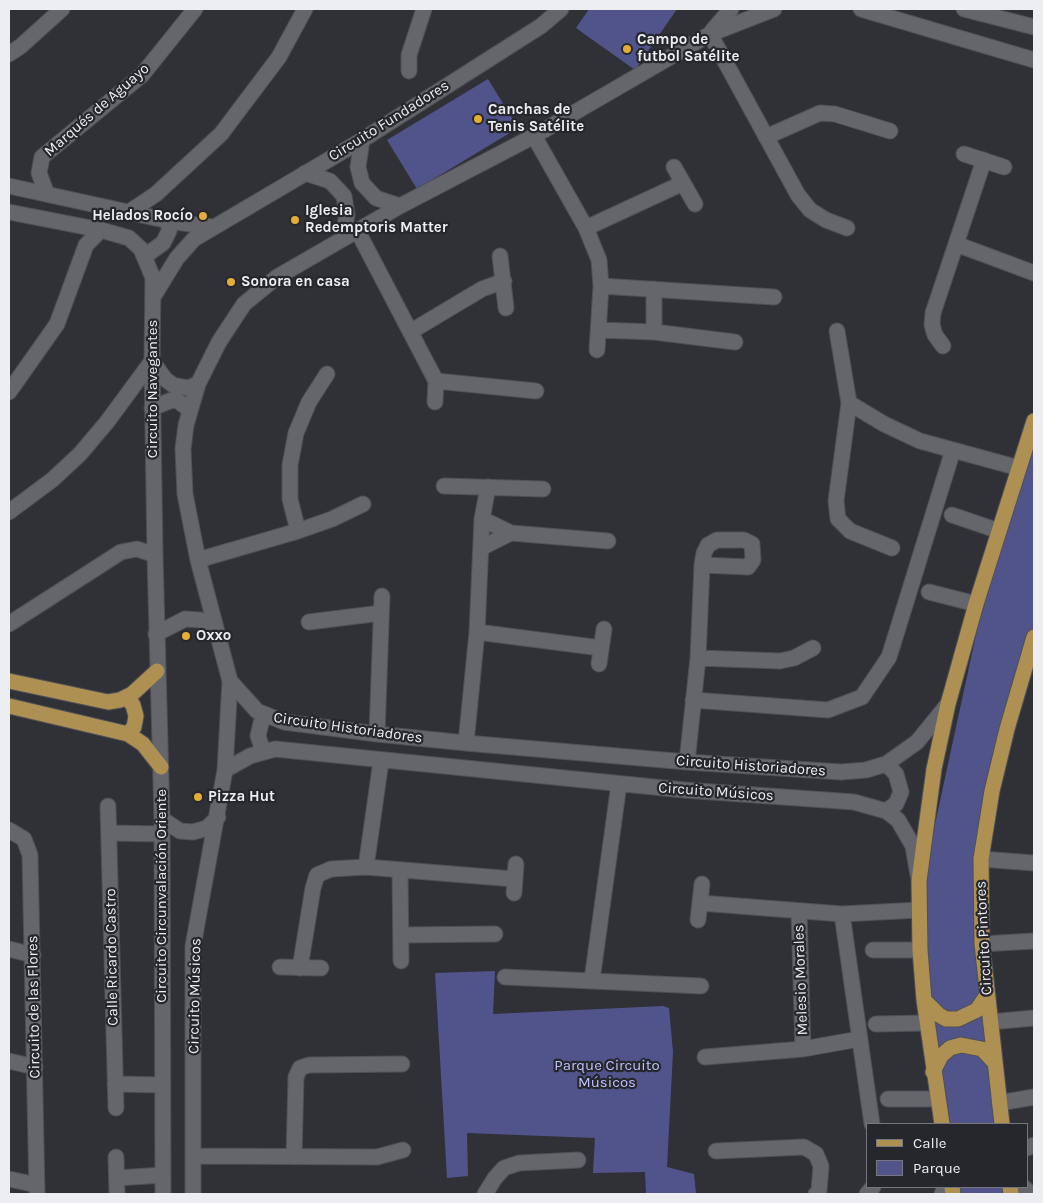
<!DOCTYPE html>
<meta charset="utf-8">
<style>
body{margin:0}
#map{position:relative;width:1043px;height:1203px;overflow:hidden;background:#303137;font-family:Karla,sans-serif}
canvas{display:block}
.frame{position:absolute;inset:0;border:10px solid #edeef2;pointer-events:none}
.legend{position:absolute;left:866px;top:1123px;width:162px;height:65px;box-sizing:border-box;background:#26272d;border:1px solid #76777c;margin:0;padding:6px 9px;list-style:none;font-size:15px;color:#edeef2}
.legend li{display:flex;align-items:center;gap:10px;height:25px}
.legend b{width:25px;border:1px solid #76777c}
</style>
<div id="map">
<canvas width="1043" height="1203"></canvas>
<div class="frame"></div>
<ul class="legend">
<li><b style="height:6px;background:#ae9052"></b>Calle</li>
<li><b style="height:14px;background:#50548b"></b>Parque</li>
</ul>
</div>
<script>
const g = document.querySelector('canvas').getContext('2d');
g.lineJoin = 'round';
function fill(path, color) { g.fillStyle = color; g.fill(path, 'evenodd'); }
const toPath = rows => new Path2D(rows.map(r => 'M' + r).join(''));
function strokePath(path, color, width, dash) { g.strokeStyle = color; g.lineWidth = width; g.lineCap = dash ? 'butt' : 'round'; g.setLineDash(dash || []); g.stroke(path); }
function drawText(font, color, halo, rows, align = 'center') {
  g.font = font + ' Karla,sans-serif'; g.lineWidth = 4.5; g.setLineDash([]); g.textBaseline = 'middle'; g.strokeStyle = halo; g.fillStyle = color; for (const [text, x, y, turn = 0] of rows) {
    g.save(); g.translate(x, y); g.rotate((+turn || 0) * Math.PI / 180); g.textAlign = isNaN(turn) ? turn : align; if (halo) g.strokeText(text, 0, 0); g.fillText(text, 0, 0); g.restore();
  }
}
fill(toPath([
 [589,9,677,9,635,70,576,28],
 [488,79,518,128,417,189,387,140],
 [1034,436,1034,626,1006,728,977,858,998,1124,944,1124,930,1035,924,875,982,607],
 [495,971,493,1014,663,1006,669,1008,673,1052,667,1167,694,1174,696,1194,646,1194,645,1172,593,1173,595,1138,467,1133,468,1176,447,1178,435,973],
 [954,1187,1005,1187,1006,1194,955,1194]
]), '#50548b');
const minor = toPath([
 [774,9,710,34,534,136,400,206,277,277,244,304,219,342,198,384,186,425,183,449,185,494,198,560,230,681,257,711,284,722,377,734,466,743,687,762,841,772,866,770,886,764,917,742,948,704],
 [861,9,1034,60],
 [964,9,1034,27],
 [712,31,731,9],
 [710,34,798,195,810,210,826,220,847,228],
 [9,54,21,46,62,9],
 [409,71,409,55,424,9],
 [534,136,586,228,599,260,601,286,597,350],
 [766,137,820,113,835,114,890,131],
 [362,140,358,167,362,183,376,198,400,206],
 [964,154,1004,167],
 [674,167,695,204],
 [305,173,330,181,344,196,347,215,342,239],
 [9,186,169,221,212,227],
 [47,194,39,173,42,157,142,75,195,9],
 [9,212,101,230,129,238,141,249,153,278,152,361,155,555,162,819,163,1194],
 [129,212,156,194,221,134,279,57,305,9],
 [586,228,683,183],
 [357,230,436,381,435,402],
 [956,244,1034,273],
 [145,256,163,243,169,231,169,221],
 [500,256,506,308],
 [601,286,774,297],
 [654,289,654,332],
 [153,297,177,258,194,239,362,140,541,26,561,9],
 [599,330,654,332,735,342],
 [837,331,849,403,836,501,838,519,850,531,892,548],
 [410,332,482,289,504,281],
 [943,346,935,335,932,325,933,313,984,160],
 [152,361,165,379,173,385,188,388,198,384],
 [436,381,536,391],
 [9,392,57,324,86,245,101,230],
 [849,403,884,424,920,441,1019,468],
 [152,408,172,400,178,401,190,410],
 [444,486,543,489],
 [9,512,52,480,80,454,107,422,152,361],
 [952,515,999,531],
 [482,519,511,533,608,541],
 [298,531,290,499,290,465,296,433,309,402,327,374],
 [481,548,511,533],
 [198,560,298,531,332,519,363,504],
 [929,592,976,604],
 [309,622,381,613],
 [9,624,121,552,137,549,155,555],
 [477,632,601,648],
 [156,634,185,619,200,620,216,629],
 [698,658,780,661,794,658,813,648],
 [599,664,604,629],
 [693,700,828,710,862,697,889,657,953,450],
 [377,734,382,596],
 [466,743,477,632,482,519,488,487],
 [263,751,258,736,261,723,266,716],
 [687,762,698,658,702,565,704,553,708,545,717,540,744,540,752,544,753,560,748,567,702,565],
 [886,764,896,774,901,792,896,804,886,811],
 [225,770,250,756,275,749,684,790,854,802,886,811,898,820,913,846,918,875],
 [108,806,116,1108],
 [162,819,180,831,193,832,207,828,218,817],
 [9,830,24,839,30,855,37,1194],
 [109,833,162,834],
 [981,859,1034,863],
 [366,867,381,761],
 [400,870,401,961],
 [514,893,516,864],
 [700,903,842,914,919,910],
 [799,912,803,1049],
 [842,914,872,1124],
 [698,920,702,884],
 [401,935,495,934],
 [982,944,1034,941],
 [9,949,33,955],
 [873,950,920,950],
 [280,967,321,968],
 [300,968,313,888,317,875,331,869,366,867,514,879],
 [505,977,701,986],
 [592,980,619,784],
 [990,1022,1034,1018],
 [876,1024,927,1023],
 [705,1057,803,1049,859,1039],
 [9,1061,35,1067],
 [115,1084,163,1085],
 [888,1099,937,1099],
 [999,1103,1034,1097],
 [1027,1148,1034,1145],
 [716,1151,804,1147,816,1154,821,1166,819,1191,816,1194],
 [194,1156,377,1157,403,1150],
 [116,1157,117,1194],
 [294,1157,296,1077,300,1068,309,1065,402,1064],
 [117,1178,163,1175],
 [9,1179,37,1185],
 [1023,1187,1031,1194],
 [193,1194,193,946,225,770,230,681],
 [485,1194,495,1178,504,1168,519,1163,578,1160],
 [867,1194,873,1187],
 [942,1194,946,1187]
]);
const major = toPath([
 [9,681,108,702,120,700,132,694,157,671],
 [126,697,133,705,136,716,134,727,128,734],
 [9,706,128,734,143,744,161,767],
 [924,1000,939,1015,946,1019,958,1019,977,1010,987,995],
 [933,1072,941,1056,950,1048,961,1045,982,1049,994,1062],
 [942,1124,924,1000,920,950,919,881,926,828,934,769,948,704,976,604,1034,421],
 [1002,1124,982,944,981,859,992,791,1007,729,1034,637],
 [952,1187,953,1194],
 [1010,1187,1011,1194]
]);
strokePath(minor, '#4f5055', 17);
strokePath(major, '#4f5055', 17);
strokePath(minor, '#65666c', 15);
strokePath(major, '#ae9052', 15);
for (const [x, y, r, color] of [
 [627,49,5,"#e4ae35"],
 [478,119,5,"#e4ae35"],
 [203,216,5,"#e4ae35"],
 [295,220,5,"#e4ae35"],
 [231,282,5,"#e4ae35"],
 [186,636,5,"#e4ae35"],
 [198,797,5,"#e4ae35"]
]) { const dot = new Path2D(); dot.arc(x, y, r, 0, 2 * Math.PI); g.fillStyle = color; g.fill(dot); strokePath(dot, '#26272d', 2); }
drawText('bold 15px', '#edeef2', '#26272d', [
 ["Campo de",637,40],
 ["futbol Satélite",637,57],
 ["Canchas de",488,110],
 ["Tenis Satélite",488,127],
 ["Iglesia",305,211],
 ["Redemptoris Matter",305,228],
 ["Helados Rocío",193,216,"right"],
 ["Sonora en casa",241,282],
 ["Oxxo",196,636],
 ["Pizza Hut",208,797]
], 'left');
drawText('15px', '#edeef2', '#26272d', [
 ["Marqués de Aguayo",97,110,-41],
 ["Circuito Fundadores",389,121,-32],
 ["Circuito Navegantes",153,389,-90],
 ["Circuito Historiadores",348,728,8],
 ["Circuito Historiadores",751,766,4],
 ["Circuito Músicos",716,792,4],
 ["Circuito Circunvalación Oriente",162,896,-90],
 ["Circuito Pintores",984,938,-93],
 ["Calle Ricardo Castro",112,957,-91],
 ["Melesio Morales",801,980,-92],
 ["Circuito Músicos",195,996,-89],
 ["Circuito de las Flores",34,1007,-91]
]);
drawText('15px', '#bcc3ff', '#26272d', [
 ["Parque Circuito",607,1066],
 ["Músicos",607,1083]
]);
</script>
